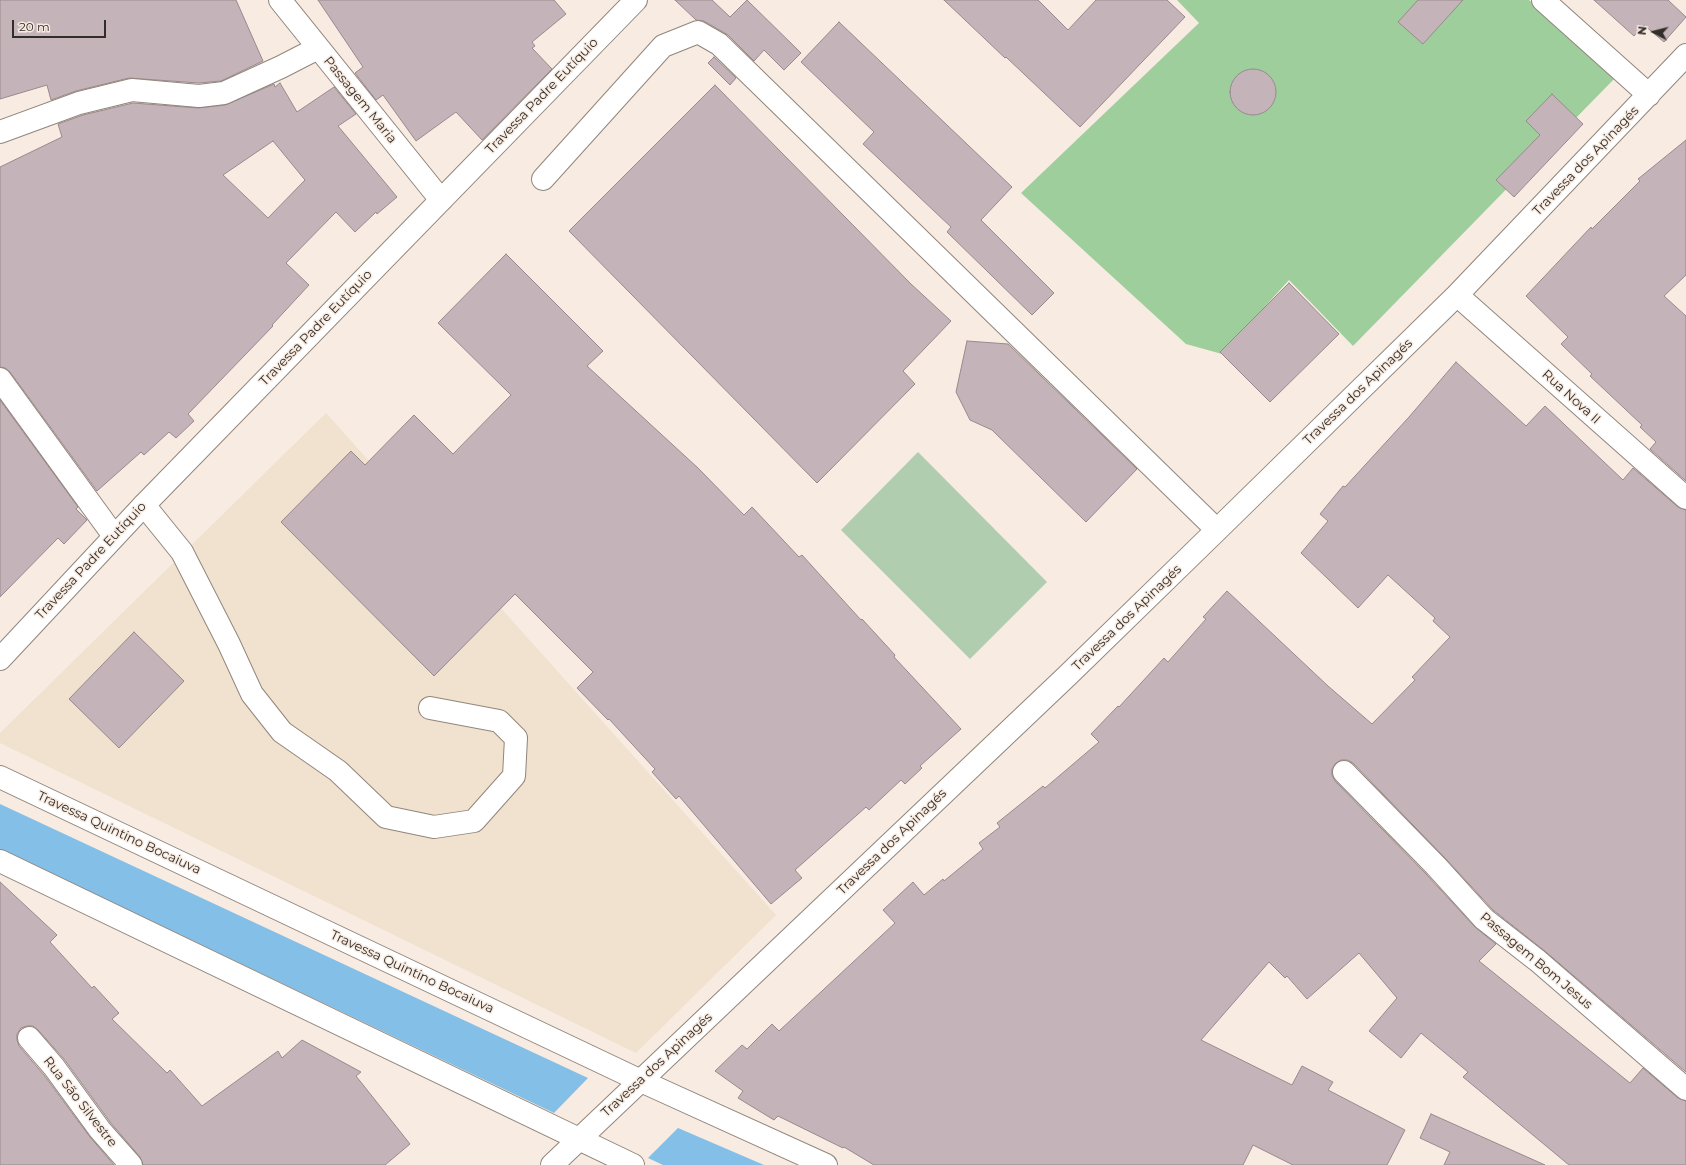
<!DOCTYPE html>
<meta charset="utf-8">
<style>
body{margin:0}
#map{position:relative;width:1686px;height:1165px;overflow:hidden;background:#f8ebe1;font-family:Montserrat,sans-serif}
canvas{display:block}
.north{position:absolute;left:1634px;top:12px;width:40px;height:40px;-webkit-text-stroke:3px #f8ebe1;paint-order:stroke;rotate:277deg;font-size:11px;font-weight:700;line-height:16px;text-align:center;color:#312d29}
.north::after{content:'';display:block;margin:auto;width:14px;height:18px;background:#312d29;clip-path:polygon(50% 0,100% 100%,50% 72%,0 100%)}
.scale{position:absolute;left:12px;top:20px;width:94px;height:18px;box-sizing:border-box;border:2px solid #312d29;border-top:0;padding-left:5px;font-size:12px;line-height:14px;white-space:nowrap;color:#312d29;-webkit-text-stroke:3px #f8ebe1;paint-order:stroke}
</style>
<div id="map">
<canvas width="1686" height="1165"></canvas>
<div class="north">N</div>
<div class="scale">20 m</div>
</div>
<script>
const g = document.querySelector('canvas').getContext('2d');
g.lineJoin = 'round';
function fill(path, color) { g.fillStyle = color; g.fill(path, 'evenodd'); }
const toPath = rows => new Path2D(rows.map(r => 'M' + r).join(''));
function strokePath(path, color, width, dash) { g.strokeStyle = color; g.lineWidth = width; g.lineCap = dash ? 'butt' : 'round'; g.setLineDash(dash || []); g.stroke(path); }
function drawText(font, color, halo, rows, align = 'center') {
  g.font = font + ' Montserrat,sans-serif'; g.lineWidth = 3; g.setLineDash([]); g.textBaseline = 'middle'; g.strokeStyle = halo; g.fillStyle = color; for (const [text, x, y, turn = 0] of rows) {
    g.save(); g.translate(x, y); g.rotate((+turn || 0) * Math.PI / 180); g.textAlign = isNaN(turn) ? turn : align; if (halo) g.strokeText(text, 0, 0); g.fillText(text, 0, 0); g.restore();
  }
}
fill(toPath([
 [326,413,776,915,636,1053,0,743,0,733]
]), '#f0e2ce');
fill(toPath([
 [918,452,1047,582,970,659,841,530]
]), '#b0cdaf');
fill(toPath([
 [1177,0,1529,0,1617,76,1353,346,1289,280,1222,354,1186,344,1021,193,1199,23]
]), '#9fce9d');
fill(toPath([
 [0,804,588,1078,554,1113,0,849],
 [678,1128,764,1165,663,1165,648,1158]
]), '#83bfe7');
const building = toPath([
 [0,0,236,0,263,61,221,81,199,83,129,78,76,91,51,100,47,85,0,99,0,0],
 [318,0,554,0,566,14,532,42,535,46,532,48,552,69,482,140,456,112,416,141,383,95,376,100,355,73,363,67,318,0],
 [675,0,712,0,730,17,747,0,801,53,784,70,764,50,754,61,728,35,704,21,696,20,675,0],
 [944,0,1038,0,1068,30,1096,0,1167,0,1185,17,1080,127,1006,57,1005,58,944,0],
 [1418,0,1463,0,1423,44,1398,22,1418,0],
 [1594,0,1668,0,1686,17,1664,42,1644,25,1634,36,1594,0],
 [839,22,1012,187,981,220,1054,293,1032,315,947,232,951,227,863,144,874,132,801,62,839,22],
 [714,57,736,78,730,85,708,63,714,57],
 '1230 92a23 23 0 1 1 46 0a23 23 0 1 1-46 0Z',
 [280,83,297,112,334,87,356,114,338,126,397,197,377,214,376,212,355,232,336,212,286,263,309,285,272,325,273,326,188,414,194,421,176,438,169,432,144,455,141,452,97,491,10,372,5,368,0,367,0,167,62,137,58,124,83,115,133,103,198,108,225,105,274,84,275,87,280,83],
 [273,141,305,180,268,218,223,175,273,141],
 [715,85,911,284,951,321,903,371,915,384,817,483,569,231,715,85],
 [1552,94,1583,124,1514,197,1496,180,1540,135,1526,121,1552,94],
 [1686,140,1686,275,1664,296,1686,316,1686,481,1650,449,1656,442,1640,427,1642,425,1590,376,1592,374,1561,344,1568,337,1526,296,1591,227,1592,229,1640,181,1638,179,1686,140],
 [506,254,603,351,587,366,698,468,744,515,752,507,799,557,802,555,861,620,862,619,895,655,894,657,961,729,920,766,922,768,905,784,901,780,869,810,866,807,795,870,802,878,771,904,679,796,676,799,652,772,655,769,609,719,608,720,577,688,593,672,515,594,434,676,281,522,351,451,365,465,414,415,453,454,511,395,438,323,506,254],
 [1289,283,1339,334,1270,402,1220,352,1289,283],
 [967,341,1008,344,1137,469,1086,522,992,430,970,420,956,392,967,341],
 [1456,362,1526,426,1545,406,1623,480,1633,468,1678,507,1686,510,1686,1072,1546,952,1493,910,1445,858,1353,763,1347,760,1341,760,1336,763,1332,769,1332,775,1335,781,1427,875,1475,927,1496,944,1479,961,1630,1083,1643,1068,1678,1098,1686,1101,1686,1165,1569,1165,1463,1077,1468,1072,1421,1033,1401,1058,1369,1031,1397,998,1359,953,1307,999,1287,976,1285,978,1269,962,1201,1040,1292,1085,1302,1066,1333,1082,1328,1090,1405,1130,1387,1165,1293,1165,1253,1145,1243,1165,874,1165,844,1147,843,1148,778,1116,774,1120,738,1098,743,1091,715,1071,742,1045,747,1049,772,1024,779,1031,895,923,883,910,913,882,924,895,943,879,944,881,983,849,979,843,1000,827,997,823,1043,786,1045,788,1099,742,1091,734,1118,706,1119,707,1164,658,1168,662,1206,619,1203,617,1227,591,1328,686,1372,724,1415,680,1412,677,1450,637,1433,621,1435,618,1388,575,1358,608,1301,553,1328,521,1320,514,1343,486,1345,487,1409,417,1456,362],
 [0,400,78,507,76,509,87,520,64,544,58,538,0,597,0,400],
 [134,632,184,681,119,748,69,699,134,632],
 [0,882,57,935,50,942,92,988,94,986,119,1013,112,1019,167,1073,170,1070,202,1106,278,1051,282,1058,302,1040,361,1072,356,1076,410,1144,385,1165,143,1165,140,1157,110,1122,64,1059,38,1030,33,1026,27,1026,21,1028,17,1034,17,1040,19,1046,44,1075,90,1137,114,1165,0,1165,0,882],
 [1431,1114,1545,1165,1444,1165,1450,1152,1420,1138,1431,1114]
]);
fill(building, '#c4b4b9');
strokePath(building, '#99898e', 1);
const minor = toPath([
 [280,0,441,200],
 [1543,0,1649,95],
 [0,132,79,103,132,90,199,96,224,93,281,67,318,48],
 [543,179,663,46,698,32,719,44,1217,530],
 [1457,295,1686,498],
 [0,379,114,536],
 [144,505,182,552,229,644,252,694,282,732,338,771,386,817,434,827,474,821,514,776,516,738,499,721,430,708],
 [1344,772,1436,866,1484,919,1538,961,1686,1089],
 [0,777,641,1081,826,1165],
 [0,861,633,1165],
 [29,1038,54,1067,100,1130,131,1165],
 [552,1165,1067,676,1217,530,1457,295,1686,55]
]);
const major = toPath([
 [0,659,144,505,636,0]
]);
strokePath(minor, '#91867c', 24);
strokePath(major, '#91867c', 24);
strokePath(minor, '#fff', 22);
strokePath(major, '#fff', 22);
drawText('13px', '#312d29', '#f8ebe1', [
 ["Travessa Padre Eutíquio",542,96,-46],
 ["Passagem Maria",360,100,51],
 ["Travessa dos Apinagés",1586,161,-46],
 ["Travessa Padre Eutíquio",316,328,-46],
 ["Travessa dos Apinagés",1358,392,-44],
 ["Rua Nova II",1571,397,42],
 ["Travessa Padre Eutíquio",91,561,-47],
 ["Travessa dos Apinagés",1127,618,-44],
 ["Travessa Quintino Bocaiuva",119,833,25],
 ["Travessa dos Apinagés",892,842,-44],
 ["Passagem Bom Jesus",1536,961,40],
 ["Travessa Quintino Bocaiuva",412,972,25],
 ["Travessa dos Apinagés",657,1065,-43],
 ["Rua São Silvestre",80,1102,52]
]);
</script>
